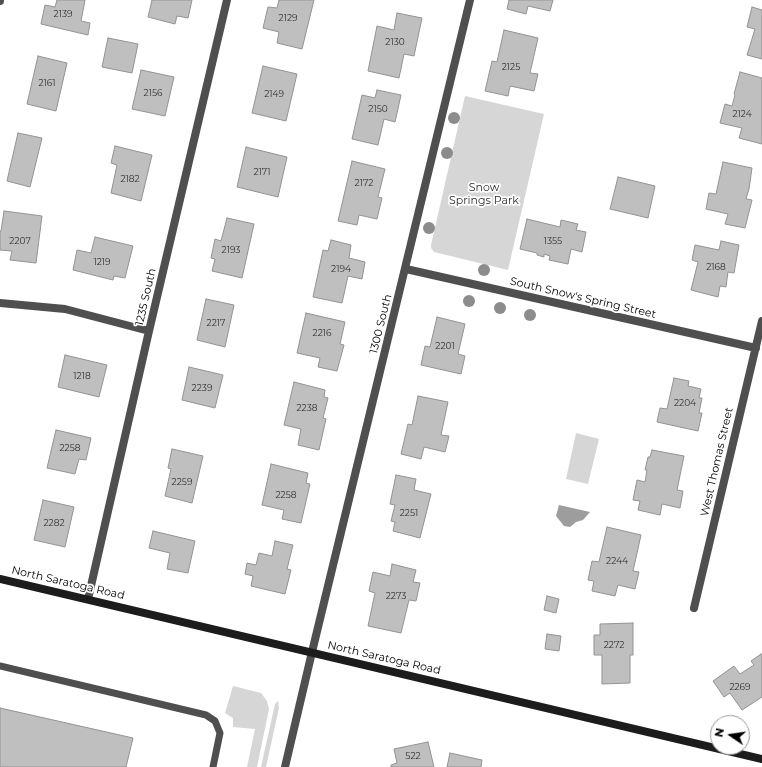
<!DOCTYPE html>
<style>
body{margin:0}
#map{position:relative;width:762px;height:767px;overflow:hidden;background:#fff;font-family:Montserrat,sans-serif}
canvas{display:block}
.north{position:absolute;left:710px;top:715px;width:40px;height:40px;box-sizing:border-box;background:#fff;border:1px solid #999;border-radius:50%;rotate:283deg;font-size:11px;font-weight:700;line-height:16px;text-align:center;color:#000}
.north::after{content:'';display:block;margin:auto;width:14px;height:18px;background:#000;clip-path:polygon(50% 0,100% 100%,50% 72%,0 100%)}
</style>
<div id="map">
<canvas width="762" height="767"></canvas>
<div class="north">N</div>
</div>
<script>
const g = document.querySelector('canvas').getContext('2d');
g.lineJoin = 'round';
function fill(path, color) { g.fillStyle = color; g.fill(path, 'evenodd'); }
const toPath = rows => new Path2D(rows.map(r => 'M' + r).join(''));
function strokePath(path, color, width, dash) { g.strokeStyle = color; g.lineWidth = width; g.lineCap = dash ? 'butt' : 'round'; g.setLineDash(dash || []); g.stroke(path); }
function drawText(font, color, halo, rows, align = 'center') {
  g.font = font + ' Montserrat,sans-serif'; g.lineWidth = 3.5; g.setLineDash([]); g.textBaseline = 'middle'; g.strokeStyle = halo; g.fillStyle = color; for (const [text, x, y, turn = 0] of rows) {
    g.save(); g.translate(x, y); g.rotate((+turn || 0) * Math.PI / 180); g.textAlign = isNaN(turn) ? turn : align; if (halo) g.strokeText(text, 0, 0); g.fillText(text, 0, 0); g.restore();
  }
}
fill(toPath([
 [465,96,544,114,508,270,434,252,431,248,431,245],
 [576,433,599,439,588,484,566,479],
 [233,686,261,693,267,701,269,709,257,767,247,767,255,729,233,727,233,718,225,713],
 [278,701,279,708,266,767,261,767,275,704]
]), '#d6d6d6');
fill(toPath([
 [559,505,590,512,583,520,576,522,570,527,564,526,556,516]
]), '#9d9d9d');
const building = toPath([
 [57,0,85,0,81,21,90,23,88,35,41,24,45,5,55,7,57,0],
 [152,0,192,0,188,18,177,16,175,24,148,17,152,0],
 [279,0,314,0,302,49,277,43,279,32,263,28,268,7,277,8,279,0],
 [509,0,553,0,550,11,528,6,526,14,507,9,509,0],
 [752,7,762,10,762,59,747,55,755,29,747,27,752,7],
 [397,13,422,18,414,56,404,54,399,78,368,71,377,26,394,30,397,13],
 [504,30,538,38,530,73,538,74,534,91,510,86,508,96,485,91,492,61,497,62,504,30],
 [108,38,138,44,132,73,102,67,108,38],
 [38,56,67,63,56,111,27,104,38,56],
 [263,66,297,74,286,121,252,113,263,66],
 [141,70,174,77,165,116,132,109,141,70],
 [740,72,762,78,762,144,739,138,742,128,720,123,725,104,732,106,735,95,734,94,740,72],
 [377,90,401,95,395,122,384,119,378,145,352,139,362,95,375,98,377,90],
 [18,133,42,138,30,187,7,181,18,133],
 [115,146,152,155,141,201,111,193,117,165,111,163,115,146],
 [246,147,287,157,278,197,237,187,246,147],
 [352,161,385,169,378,197,382,198,377,219,359,215,357,225,338,221,352,161],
 [723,162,752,168,749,189,746,199,752,200,745,228,725,224,728,214,706,209,709,193,716,194,723,162],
 [618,177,655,186,648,218,610,209,618,177],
 [4,211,42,216,36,263,10,260,12,251,0,250,0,231,1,231,4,211],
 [227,218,254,224,242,278,212,271,215,259,211,258,215,239,221,241,227,218],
 [527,219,560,227,561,220,578,224,576,230,586,232,582,252,571,249,568,264,549,260,550,256,544,254,544,257,537,255,537,253,520,249,527,219],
 [95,237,133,246,125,278,114,276,113,280,73,270,77,250,91,253,95,237],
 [331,240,351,245,349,258,365,262,362,279,348,276,342,303,313,297,323,250,328,251,331,240],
 [721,241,739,245,734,273,728,272,726,287,720,286,718,297,691,290,698,262,692,260,695,245,719,250,721,241],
 [206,299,234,305,225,347,197,340,206,299],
 [306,313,345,322,340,344,344,345,337,371,318,367,320,358,297,353,306,313],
 [437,317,465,324,458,354,465,356,461,374,421,365,425,346,430,347,437,317],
 [65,355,107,365,99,397,58,387,65,355],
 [189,367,223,375,215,408,182,400,189,367],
 [674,378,689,381,688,386,701,389,699,398,702,398,699,413,702,413,698,431,657,422,660,408,667,409,674,378],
 [294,382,325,390,324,397,328,398,323,418,326,419,319,450,298,445,301,429,284,425,294,382],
 [418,396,448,402,441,435,449,436,445,452,424,447,421,459,401,454,408,424,412,425,418,396],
 [56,430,91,438,86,460,79,459,75,474,47,468,56,430],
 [172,449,203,456,192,503,165,496,171,469,168,468,172,449],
 [652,450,684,456,677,490,683,491,680,508,662,504,660,515,638,510,640,501,633,500,637,480,645,482,647,470,645,470,648,457,650,457,652,450],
 [271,464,308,473,306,483,310,484,301,523,282,519,284,510,262,505,271,464],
 [396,475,416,479,414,490,431,494,420,538,393,531,395,522,391,521,395,505,390,504,396,475],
 [43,500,74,507,65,547,34,540,43,500],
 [607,527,641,535,633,571,639,572,635,589,618,585,615,596,592,591,594,581,588,580,592,561,599,562,607,527],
 [153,531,195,541,188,573,167,569,170,553,149,548,153,531],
 [275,541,293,545,287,569,291,570,285,594,251,586,253,576,245,574,247,563,256,565,259,553,272,556,275,541],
 [392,564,416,570,413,582,420,583,416,601,409,600,401,633,368,626,375,593,369,591,373,572,390,576,392,564],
 [547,596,559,599,556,613,544,610,547,596],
 [633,623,633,655,630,655,630,683,602,684,602,655,594,655,594,635,600,635,600,624,633,623],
 [547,634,561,636,559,651,545,649,547,634],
 [761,654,762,656,762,697,742,710,730,693,724,697,713,681,734,666,740,674,754,665,751,661,761,654],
 [0,708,133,738,126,767,0,767,0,708],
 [428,742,434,767,391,767,391,765,397,763,394,749,428,742],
 [450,753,482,760,481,767,447,767,450,753]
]);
fill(building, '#bfbfbf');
strokePath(building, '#939393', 1);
strokePath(toPath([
 [0,666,206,715,215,721,220,733,213,767]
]), '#4f4f4f', 7);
strokePath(toPath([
 [0,1,0,0],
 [406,269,756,348],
 [0,303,65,309,149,331],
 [88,599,149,331,227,0],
 [694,608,762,321],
 [312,652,470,0]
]), '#4f4f4f', 8);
strokePath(toPath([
 [285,767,312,652]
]), '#4f4f4f', 8);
strokePath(toPath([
 [0,579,762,759]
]), '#1c1c1c', 8);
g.fillStyle = '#8c8c8c';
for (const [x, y] of [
 [454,118],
 [447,153],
 [429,228],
 [484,270],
 [469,301],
 [500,308],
 [530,315]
]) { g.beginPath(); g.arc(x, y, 6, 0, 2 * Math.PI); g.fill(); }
drawText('9px', '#303030', null, [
 ["2139",63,14],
 ["2129",288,18],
 ["2130",395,42],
 ["2125",511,67],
 ["2161",47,83],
 ["2156",153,93],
 ["2149",274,94],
 ["2150",378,109],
 ["2124",742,114],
 ["2171",262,172],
 ["2182",130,179],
 ["2172",364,183],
 ["2207",20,241],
 ["1355",553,241],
 ["2193",231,250],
 ["1219",102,262],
 ["2168",716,267],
 ["2194",341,269],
 ["2217",216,323],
 ["2216",322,333],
 ["2201",445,346],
 ["1218",82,376],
 ["2239",202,388],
 ["2204",685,403],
 ["2238",307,408],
 ["2258",70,448],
 ["2259",182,482],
 ["2258",286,495],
 ["2251",409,513],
 ["2282",54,523],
 ["2244",617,561],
 ["2273",396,596],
 ["2272",614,645],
 ["2269",740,687],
 ["522",413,756]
]);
drawText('11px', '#2d2d2d', '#fff', [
 ["Snow",484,188],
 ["Springs Park",484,201]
]);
drawText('11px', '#000', '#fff', [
 ["1235 South",146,297,-77],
 ["South Snow's Spring Street",583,298,13],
 ["1300 South",381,324,-76],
 ["West Thomas Street",717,462,-77],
 ["North Saratoga Road",68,583,13],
 ["North Saratoga Road",384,658,13]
]);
</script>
